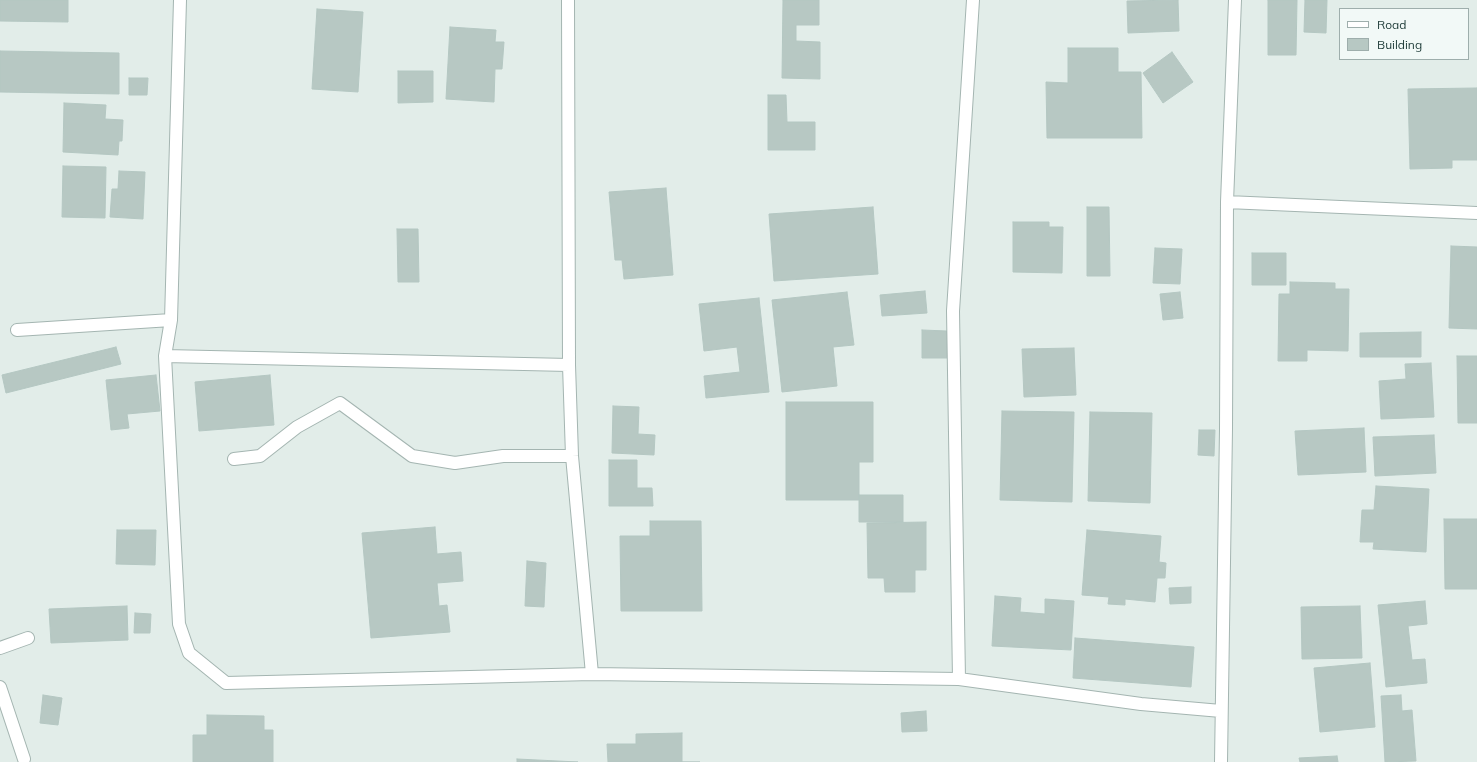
<!DOCTYPE html>
<style>
body{margin:0}
#map{position:relative;width:1477px;height:762px;overflow:hidden;background:#e2ede9;font-family:Mulish,sans-serif}
canvas{display:block}
.legend{position:absolute;left:1339px;top:8px;width:130px;height:52px;box-sizing:border-box;background:#f2f9f7;border:1px solid #9eaeac;margin:0;padding:5px 7px;list-style:none;font-size:12px;color:#213e3b}
.legend li{display:flex;align-items:center;gap:8px;height:20px}
.legend b{width:20px;border:1px solid #9eaeac}
</style>
<div id="map">
<canvas width="1477" height="762"></canvas>
<ul class="legend">
<li><b style="height:5px;background:#fff"></b>Road</li>
<li><b style="height:11px;background:#b7c8c3"></b>Building</li>
</ul>
</div>
<script>
const g = document.querySelector('canvas').getContext('2d');
g.lineJoin = 'round';
function fill(path, color) { g.fillStyle = color; g.fill(path, 'evenodd'); }
const toPath = rows => new Path2D(rows.map(r => 'M' + r).join(''));
function strokePath(path, color, width, dash) { g.strokeStyle = color; g.lineWidth = width; g.lineCap = dash ? 'butt' : 'round'; g.setLineDash(dash || []); g.stroke(path); }
const building = toPath([
 [0,0,68,0,68,22,0,21,0,0],
 [783,0,819,0,819,25,796,25,796,41,820,42,820,79,782,78,783,0],
 [1178,0,1179,31,1128,33,1127,1,1178,0],
 [1268,0,1297,0,1296,55,1268,55,1268,0],
 [1305,0,1327,0,1326,33,1304,32,1305,0],
 [317,9,363,12,358,92,312,89,317,9],
 [450,27,496,30,495,42,504,42,502,69,495,69,494,102,446,99,450,27],
 [1068,48,1118,48,1118,72,1141,72,1142,138,1047,138,1046,82,1068,83,1068,48],
 [0,51,119,53,119,94,0,92,0,51],
 [1172,52,1193,82,1163,103,1143,73,1172,52],
 [398,71,433,71,433,102,398,103,398,71],
 [129,78,148,78,147,95,129,95,129,78],
 [1477,88,1477,160,1452,160,1452,168,1410,169,1408,89,1477,88],
 [768,95,786,95,787,122,815,122,815,150,768,150,768,95],
 [64,103,106,105,105,119,123,120,122,141,119,141,118,155,63,152,64,103],
 [63,166,106,167,105,218,62,217,63,166],
 [119,171,145,172,143,219,110,217,112,189,118,189,119,171],
 [666,188,673,275,624,279,622,260,615,260,609,192,666,188],
 [873,207,878,274,774,281,769,214,873,207],
 [1087,207,1109,207,1110,276,1087,276,1087,207],
 [1013,222,1049,222,1049,227,1063,227,1062,273,1013,272,1013,222],
 [397,229,418,229,419,282,398,282,397,229],
 [1451,246,1477,247,1477,329,1449,328,1451,246],
 [1155,248,1182,249,1180,284,1153,283,1155,248],
 [1252,253,1286,253,1286,285,1252,285,1252,253],
 [1290,282,1335,283,1335,289,1349,289,1348,351,1307,350,1307,361,1278,361,1279,294,1290,294,1290,282],
 [925,291,927,313,882,316,880,295,925,291],
 [847,292,854,345,833,347,837,386,782,392,772,300,847,292],
 [1180,292,1183,318,1163,320,1160,294,1180,292],
 [759,298,769,392,706,398,704,376,740,372,737,347,704,351,699,304,759,298],
 [922,330,947,331,947,358,922,358,922,330],
 [1421,332,1421,357,1360,357,1360,333,1421,332],
 [116,347,121,364,6,393,2,375,116,347],
 [1074,348,1076,395,1024,397,1022,349,1074,348],
 [1457,356,1477,356,1477,423,1458,423,1457,356],
 [1431,363,1434,417,1381,419,1379,381,1406,379,1405,364,1431,363],
 [156,375,160,411,127,414,129,428,111,430,106,380,156,375],
 [270,375,274,425,199,431,195,382,270,375],
 [786,402,873,402,873,462,859,462,859,500,786,500,786,402],
 [613,406,639,407,638,434,655,435,654,455,612,453,613,406],
 [1002,411,1074,412,1072,502,1000,500,1002,411],
 [1090,412,1152,413,1150,503,1088,501,1090,412],
 [1364,428,1366,472,1298,475,1295,431,1364,428],
 [1199,430,1215,430,1214,456,1198,455,1199,430],
 [1434,435,1436,473,1375,476,1373,437,1434,435],
 [609,460,637,460,637,488,652,488,653,506,609,506,609,460],
 [1376,486,1429,489,1426,552,1373,549,1374,542,1360,542,1362,510,1374,510,1376,486],
 [859,495,903,495,903,522,859,522,859,495],
 [1444,519,1477,519,1477,589,1445,589,1444,519],
 [650,521,701,521,702,611,621,611,620,536,650,536,650,521],
 [926,522,926,570,915,570,915,592,885,592,884,578,868,578,867,523,926,522],
 [435,527,437,554,461,552,463,581,437,583,439,606,447,605,450,632,371,638,362,533,435,527],
 [117,530,156,530,155,565,116,564,117,530],
 [1087,530,1161,536,1159,562,1166,563,1165,578,1157,578,1155,602,1125,599,1125,605,1108,604,1109,597,1082,595,1087,530],
 [527,561,546,563,544,607,525,606,527,561],
 [1191,587,1191,603,1170,604,1169,588,1191,587],
 [995,596,1021,598,1020,612,1045,614,1045,599,1074,601,1071,650,992,646,995,596],
 [1425,601,1427,624,1408,626,1412,660,1425,659,1427,683,1386,687,1378,605,1425,601],
 [127,606,128,640,51,643,49,609,127,606],
 [1360,606,1362,658,1302,659,1301,607,1360,606],
 [135,613,151,614,150,633,134,633,135,613],
 [1075,638,1194,647,1191,687,1073,678,1075,638],
 [1370,663,1375,727,1320,732,1314,668,1370,663],
 [43,695,62,698,58,725,40,723,43,695],
 [1401,695,1402,711,1412,710,1416,761,1385,762,1381,696,1401,695],
 [926,711,927,731,902,732,901,713,926,711],
 [207,715,264,716,264,730,273,730,273,762,193,762,193,735,207,735,207,715],
 [682,733,682,762,700,762,608,762,607,744,636,744,636,734,682,733],
 [1337,756,1338,762,1300,762,1299,758,1337,756],
 [517,759,578,762,517,762,517,759]
]);
fill(building, '#b7c8c3');
strokePath(building, '#b4c7c2', 1);
const minor = toPath([
 [180,0,171,320,165,356,179,624,189,653,226,683,592,674,959,679,1141,704,1221,711],
 [568,0,569,365,572,456,592,674],
 [1227,202,1477,213],
 [17,330,171,320],
 [165,356,569,365],
 [234,459,260,456,297,427,340,403,412,456,455,463,503,456,572,456],
 [0,648,28,638],
 [959,679,953,311,973,0],
 [0,687,24,759],
 [1221,762,1226,429,1227,202,1235,0]
]);
strokePath(minor, '#a4b5b1', 14);
strokePath(minor, '#fff', 12);
</script>
